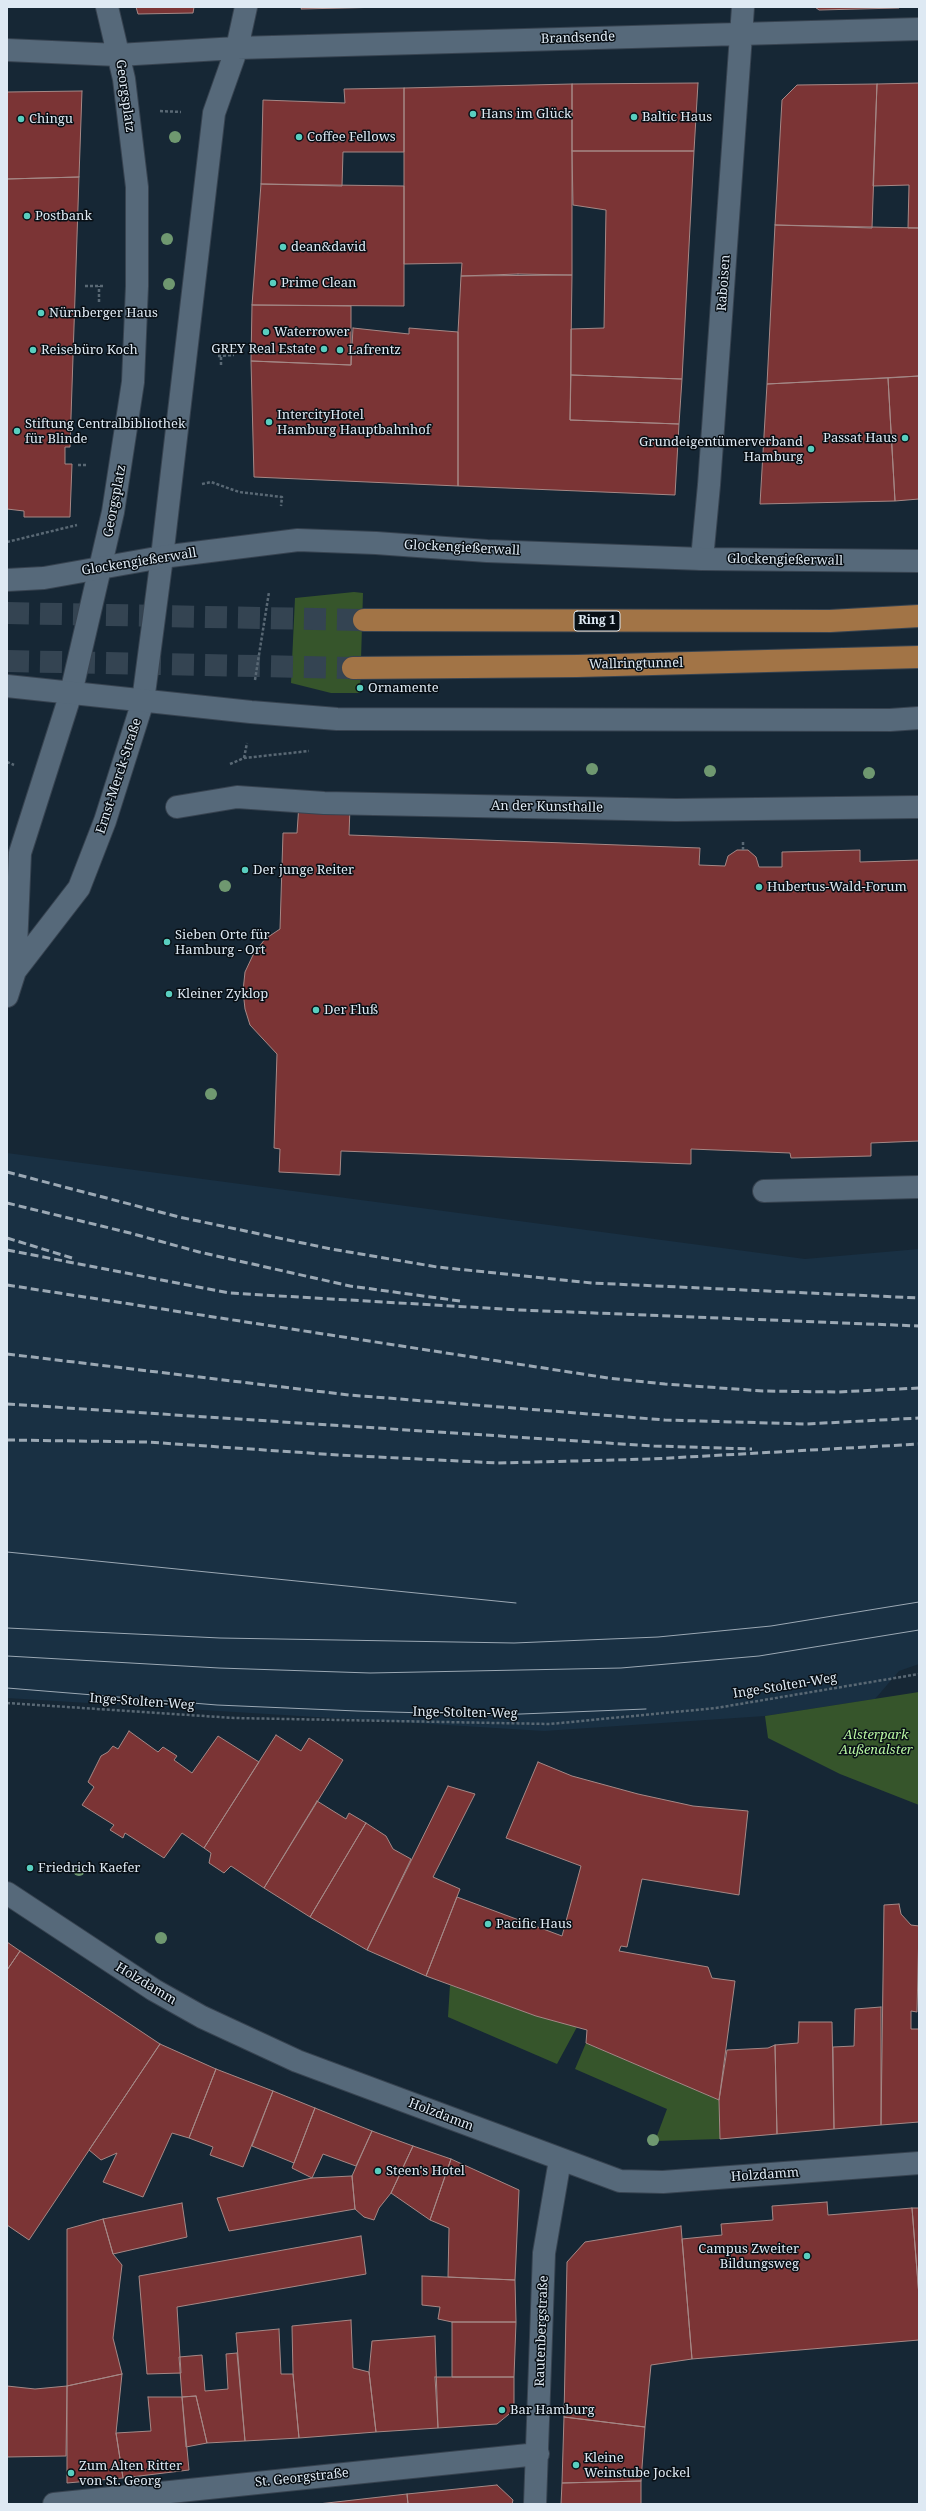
<!DOCTYPE html>
<meta charset="utf-8">
<style>
body{margin:0}
#map{position:relative;width:926px;height:2511px;overflow:hidden;background:#162735;font-family:"Noto Serif",serif}
canvas{display:block}
.frame{position:absolute;inset:0;border:8px solid #dee9f3;pointer-events:none}
</style>
<div id="map">
<canvas width="926" height="2511"></canvas>
<div class="frame"></div>
</div>
<script>
const g = document.querySelector('canvas').getContext('2d');
g.lineJoin = 'round';
function fill(path, color) { g.fillStyle = color; g.fill(path, 'evenodd'); }
const toPath = rows => new Path2D(rows.map(r => 'M' + r).join(''));
function strokePath(path, color, width, dash) { g.strokeStyle = color; g.lineWidth = width; g.lineCap = dash ? 'butt' : 'round'; g.setLineDash(dash || []); g.stroke(path); }
function drawText(font, color, halo, rows, align = 'center') {
  g.font = font + ' "Noto Serif",serif'; g.lineWidth = 3; g.setLineDash([]); g.textBaseline = 'middle'; g.strokeStyle = halo; g.fillStyle = color; for (const [text, x, y, turn = 0] of rows) {
    g.save(); g.translate(x, y); g.rotate((+turn || 0) * Math.PI / 180); g.textAlign = isNaN(turn) ? turn : align; if (halo) g.strokeText(text, 0, 0); g.fillText(text, 0, 0); g.restore();
  }
}
fill(toPath([
 [7,1153,805,1259,919,1249,919,1664,899,1671,875,1699,765,1716,544,1731,7,1698]
]), '#193043');
fill(toPath([
 [354,592,363,593,360,693,331,693,291,683,295,598],
 [919,1692,919,1805,840,1774,768,1738,765,1716],
 [450,1985,536,2016,577,2027,557,2064,448,2017],
 [586,2043,719,2100,720,2139,655,2141,667,2109,575,2069]
]), '#36552b');
const building = toPath([
 [136,7,194,7,193,13,138,14,136,7],
 [302,7,386,7,301,9,302,7],
 [815,7,899,7,899,8,819,10,815,7],
 [698,83,694,151,572,151,572,84,698,83],
 [919,83,919,228,908,228,909,185,873,186,877,84,919,83],
 [572,84,572,275,461,276,462,263,404,264,404,88,572,84],
 [877,84,872,228,775,225,782,100,797,85,877,84],
 [404,88,404,152,343,152,342,186,261,184,263,100,345,103,344,89,404,88],
 [82,91,79,177,7,179,7,92,82,91],
 [572,151,694,151,682,379,571,375,571,329,604,328,606,210,573,205,572,151],
 [79,177,70,447,65,447,65,464,72,464,70,517,24,517,24,511,7,509,7,179,79,177],
 [261,184,404,186,404,306,252,305,261,184],
 [775,225,919,228,919,376,767,384,775,225],
 [518,274,572,275,570,420,679,424,675,495,458,486,458,332,461,276,518,274],
 [252,305,351,306,351,365,251,361,252,305],
 [353,328,409,334,409,328,458,332,458,486,254,477,251,361,351,365,353,328],
 [571,375,682,379,679,424,570,420,571,375],
 [919,376,919,499,895,501,888,378,919,376],
 [888,378,895,501,760,504,767,384,888,378],
 [299,804,350,807,349,835,700,848,699,865,725,866,728,856,737,850,748,850,756,857,759,867,782,867,782,852,860,850,860,862,919,860,919,1141,871,1143,871,1156,791,1158,790,1153,691,1149,691,1164,341,1151,340,1175,279,1172,280,1149,274,1148,277,1054,250,1025,245,1009,243,991,245,972,253,955,265,939,280,929,283,833,297,833,299,804],
 [129,1731,158,1752,163,1747,177,1756,174,1760,192,1773,218,1736,259,1762,204,1848,182,1833,164,1858,125,1833,123,1838,110,1830,114,1825,82,1805,94,1787,88,1782,101,1756,108,1752,113,1746,118,1749,129,1731],
 [276,1735,301,1751,309,1738,343,1760,264,1888,231,1866,224,1873,209,1863,211,1853,204,1848,276,1735],
 [538,1762,572,1776,638,1794,693,1806,748,1811,739,1895,642,1879,627,1947,621,1946,619,1951,708,1967,712,1978,735,1981,719,2100,586,2043,587,2030,536,2016,426,1976,457,1897,562,1936,581,1866,506,1838,538,1762],
 [448,1786,475,1794,433,1877,460,1889,426,1976,367,1950,448,1786],
 [317,1801,346,1819,349,1813,366,1823,310,1917,264,1888,317,1801],
 [366,1823,386,1836,393,1849,411,1859,367,1950,310,1917,366,1823],
 [899,1904,901,1914,911,1925,919,1926,917,2012,911,2011,911,2029,919,2029,919,2122,881,2125,884,1905,899,1904],
 [7,1942,20,1951,7,1970,7,1942],
 [20,1951,160,2044,29,2240,7,2225,7,1970,20,1951],
 [881,2007,881,2125,834,2129,833,2047,854,2046,855,2009,881,2007],
 [799,2022,832,2022,834,2129,777,2134,775,2045,798,2043,799,2022],
 [160,2044,216,2069,189,2138,172,2133,143,2197,103,2182,117,2153,101,2160,89,2150,160,2044],
 [775,2045,777,2134,720,2139,719,2100,727,2050,768,2048,775,2045],
 [216,2069,273,2091,243,2167,210,2155,213,2147,189,2138,216,2069],
 [273,2091,315,2108,294,2163,252,2146,273,2091],
 [315,2108,372,2131,356,2166,323,2154,312,2178,292,2168,315,2108],
 [372,2131,413,2146,391,2193,379,2208,374,2220,364,2217,355,2209,352,2176,372,2131],
 [413,2146,451,2159,430,2220,391,2193,413,2146],
 [451,2159,519,2190,515,2280,448,2277,449,2228,430,2220,451,2159],
 [352,2176,355,2209,229,2231,217,2198,312,2178,352,2176],
 [827,2202,828,2215,912,2208,919,2296,919,2340,692,2359,682,2239,722,2235,721,2224,773,2220,772,2206,827,2202],
 [182,2203,187,2237,113,2254,103,2219,182,2203],
 [912,2208,919,2208,919,2296,912,2208],
 [103,2219,113,2254,122,2265,113,2338,122,2374,67,2386,67,2229,103,2219],
 [681,2226,692,2359,651,2365,645,2427,564,2417,567,2262,585,2242,681,2226],
 [361,2236,366,2274,177,2307,181,2373,147,2374,139,2276,361,2236],
 [422,2276,515,2280,516,2322,452,2322,438,2319,440,2307,422,2305,422,2276],
 [351,2320,353,2368,369,2372,376,2432,299,2438,293,2374,292,2326,351,2320],
 [452,2322,516,2322,514,2377,452,2377,452,2322],
 [279,2329,281,2374,293,2374,299,2438,245,2441,236,2333,279,2329],
 [435,2336,438,2428,376,2432,369,2372,372,2341,435,2336],
 [237,2353,245,2441,207,2443,196,2396,182,2397,179,2357,202,2355,205,2391,228,2389,226,2354,237,2353],
 [122,2374,116,2433,123,2478,67,2483,67,2386,122,2374],
 [435,2377,514,2377,514,2410,497,2424,438,2428,435,2377],
 [7,2386,35,2389,67,2386,66,2456,7,2457,7,2386],
 [196,2396,207,2443,186,2447,182,2397,196,2396],
 [148,2397,182,2397,189,2470,123,2478,116,2433,151,2431,148,2397],
 [564,2417,645,2427,641,2481,562,2483,564,2417],
 [641,2481,641,2504,561,2504,562,2483,641,2481],
 [497,2485,513,2500,512,2504,408,2504,407,2494,497,2485],
 [407,2494,408,2504,318,2504,407,2494]
]);
fill(building, '#7b3435');
strokePath(building, '#a58886', 1);
strokePath(toPath([
 [7,613,364,620],
 [7,661,353,668]
]), '#344452', 22, [22, 11]);
const service = toPath([
 [764,1191,919,1187]
]);
const pedestrian = toPath([
 [177,807,237,797,324,803,676,810,919,807]
]);
const minor = toPath([
 [7,50,118,55,237,48,919,29],
 [162,557,214,113,237,48,246,7],
 [702,559,709,485,743,7],
 [71,693,113,512,133,382,137,286,137,187,124,79,107,7],
 [7,1893,154,1990,202,2017,297,2061,620,2181,663,2182,919,2163],
 [54,2504,538,2454],
 [535,2504,544,2253,560,2160]
]);
const tertiary = toPath([
 [15,971,79,888,105,821,143,701,162,557],
 [7,996,15,971,20,853,71,693]
]);
const secondary = toPath([
 [7,580,44,578,162,557,298,540,376,543,487,551,702,559,919,561],
 [7,686,251,712,337,719,890,720,919,718]
]);
const primary = toPath([
 [364,620,830,621,919,616],
 [353,668,577,666,919,657]
]);
strokePath(service, '#374350', 24);
strokePath(pedestrian, '#374350', 24);
strokePath(minor, '#374350', 24);
strokePath(tertiary, '#374350', 24);
strokePath(secondary, '#374350', 24);
strokePath(primary, '#374350', 24);
strokePath(toPath([
 [160,111,181,112],
 [85,286,105,286],
 [99,302,99,286],
 [218,356,234,355],
 [221,365,221,356],
 [78,465,88,465],
 [202,484,211,482,239,492,282,497,281,506],
 [7,542,77,525],
 [255,680,269,592],
 [244,758,247,743],
 [7,762,14,765],
 [230,764,244,758,309,751],
 [743,850,743,842],
 [7,1703,234,1718,550,1724,716,1708,919,1674]
]), '#596874', 2.5, [3, 2]);
strokePath(service, '#56697a', 22);
strokePath(pedestrian, '#56697a', 22);
strokePath(minor, '#56697a', 22);
strokePath(tertiary, '#56697a', 22);
strokePath(secondary, '#56697a', 22);
strokePath(primary, '#a27446', 22);
strokePath(toPath([
 [7,1552,516,1603],
 [7,1628,220,1638,514,1643,658,1637,771,1626,919,1602],
 [7,1656,219,1668,370,1673,621,1668,759,1656,919,1630],
 [7,1688,217,1705,357,1711,496,1715,646,1709]
]), '#9ba8b4', 1);
strokePath(toPath([
 [7,1172,179,1217,331,1249,437,1267,592,1283,919,1298],
 [7,1203,130,1233,199,1252,350,1286,460,1301],
 [7,1238,72,1258],
 [7,1250,229,1293,520,1310,919,1326],
 [7,1285,608,1378,665,1384,763,1391,838,1392,919,1388],
 [7,1354,349,1395,665,1420,806,1424,919,1418],
 [7,1404,654,1446,752,1449],
 [7,1440,147,1442,338,1455,498,1463,652,1459,919,1444]
]), '#9ba8b4', 3, [8, 4]);
g.fillStyle = '#6f9870';
for (const [x, y] of [
 [175,137],
 [167,239],
 [169,284],
 [592,769],
 [710,771],
 [869,773],
 [225,886],
 [211,1094],
 [79,1870],
 [161,1938],
 [653,2140]
]) { g.beginPath(); g.arc(x, y, 6, 0, 2 * Math.PI); g.fill(); }
for (const [x, y, r, color] of [
 [473,114,4,"#59cebf"],
 [634,117,4,"#59cebf"],
 [21,119,4,"#59cebf"],
 [299,137,4,"#59cebf"],
 [27,216,4,"#59cebf"],
 [283,247,4,"#59cebf"],
 [273,283,4,"#59cebf"],
 [41,313,4,"#59cebf"],
 [266,332,4,"#59cebf"],
 [324,349,4,"#59cebf"],
 [33,350,4,"#59cebf"],
 [340,350,4,"#59cebf"],
 [269,422,4,"#59cebf"],
 [17,431,4,"#59cebf"],
 [905,438,4,"#59cebf"],
 [811,449,4,"#59cebf"],
 [360,688,4,"#59cebf"],
 [245,870,4,"#59cebf"],
 [759,887,4,"#59cebf"],
 [167,942,4,"#59cebf"],
 [169,994,4,"#59cebf"],
 [316,1010,4,"#59cebf"],
 [30,1868,4,"#59cebf"],
 [488,1924,4,"#59cebf"],
 [378,2171,4,"#59cebf"],
 [807,2256,4,"#59cebf"],
 [502,2410,4,"#59cebf"],
 [576,2465,4,"#59cebf"],
 [71,2473,4,"#59cebf"]
]) { const dot = new Path2D(); dot.arc(x, y, r, 0, 2 * Math.PI); g.fillStyle = color; g.fill(dot); strokePath(dot, '#080f15', 1.5); }
for (const [x, y, w] of [
 [597,621,46]
]) { const box = new Path2D(); box.roundRect(x - w / 2, y - 10, w, 20, 3); g.fillStyle = '#080f15'; g.fill(box); strokePath(box, '#dee9f3', 1); }
drawText('bold 12px', '#dee9f3', null, [
 ["Ring 1",597,621]
]);
drawText('13px', '#dee9f3', '#080f15', [
 ["Brandsende",578,38,-2],
 ["Georgsplatz",125,96,82],
 ["Raboisen",724,283,-86],
 ["Georgsplatz",115,501,-79],
 ["Glockengießerwall",462,548,3],
 ["Glockengießerwall",785,560,1],
 ["Glockengießerwall",139,562,-9],
 ["Wallringtunnel",636,664,-1],
 ["Ernst-Merck-Straße",119,776,-72],
 ["An der Kunsthalle",547,807,1],
 ["Inge-Stolten-Weg",785,1686,-9],
 ["Inge-Stolten-Weg",142,1702,4],
 ["Inge-Stolten-Weg",465,1713,1],
 ["Holzdamm",146,1984,31],
 ["Holzdamm",441,2115,21],
 ["Holzdamm",765,2175,-4],
 ["Rautenbergstraße",542,2331,-88],
 ["St. Georgstraße",302,2478,-6]
]);
drawText('13px', '#dee9f3', '#080f15', [
 ["Hans im Glück",481,114],
 ["Baltic Haus",642,117],
 ["Chingu",29,119],
 ["Coffee Fellows",307,137],
 ["Postbank",35,216],
 ["dean&david",291,247],
 ["Prime Clean",281,283],
 ["Nürnberger Haus",49,313],
 ["Waterrower",274,332],
 ["GREY Real Estate",316,349,"right"],
 ["Reisebüro Koch",41,350],
 ["Lafrentz",348,350],
 ["IntercityHotel",277,415],
 ["Hamburg Hauptbahnhof",277,430],
 ["Stiftung Centralbibliothek",25,424],
 ["für Blinde",25,439],
 ["Passat Haus",897,438,"right"],
 ["Grundeigentümerverband",803,442,"right"],
 ["Hamburg",803,457,"right"],
 ["Ornamente",368,688],
 ["Der junge Reiter",253,870],
 ["Hubertus-Wald-Forum",767,887],
 ["Sieben Orte für",175,935],
 ["Hamburg - Ort",175,950],
 ["Kleiner Zyklop",177,994],
 ["Der Fluß",324,1010],
 ["Friedrich Kaefer",38,1868],
 ["Pacific Haus",496,1924],
 ["Steen's Hotel",386,2171],
 ["Campus Zweiter",799,2249,"right"],
 ["Bildungsweg",799,2264,"right"],
 ["Bar Hamburg",510,2410],
 ["Kleine",584,2458],
 ["Weinstube Jockel",584,2473],
 ["Zum Alten Ritter",79,2466],
 ["von St. Georg",79,2481]
], 'left');
drawText('italic 13px', '#b7f5a1', '#080f15', [
 ["Alsterpark",876,1735],
 ["Außenalster",876,1750]
]);
</script>
